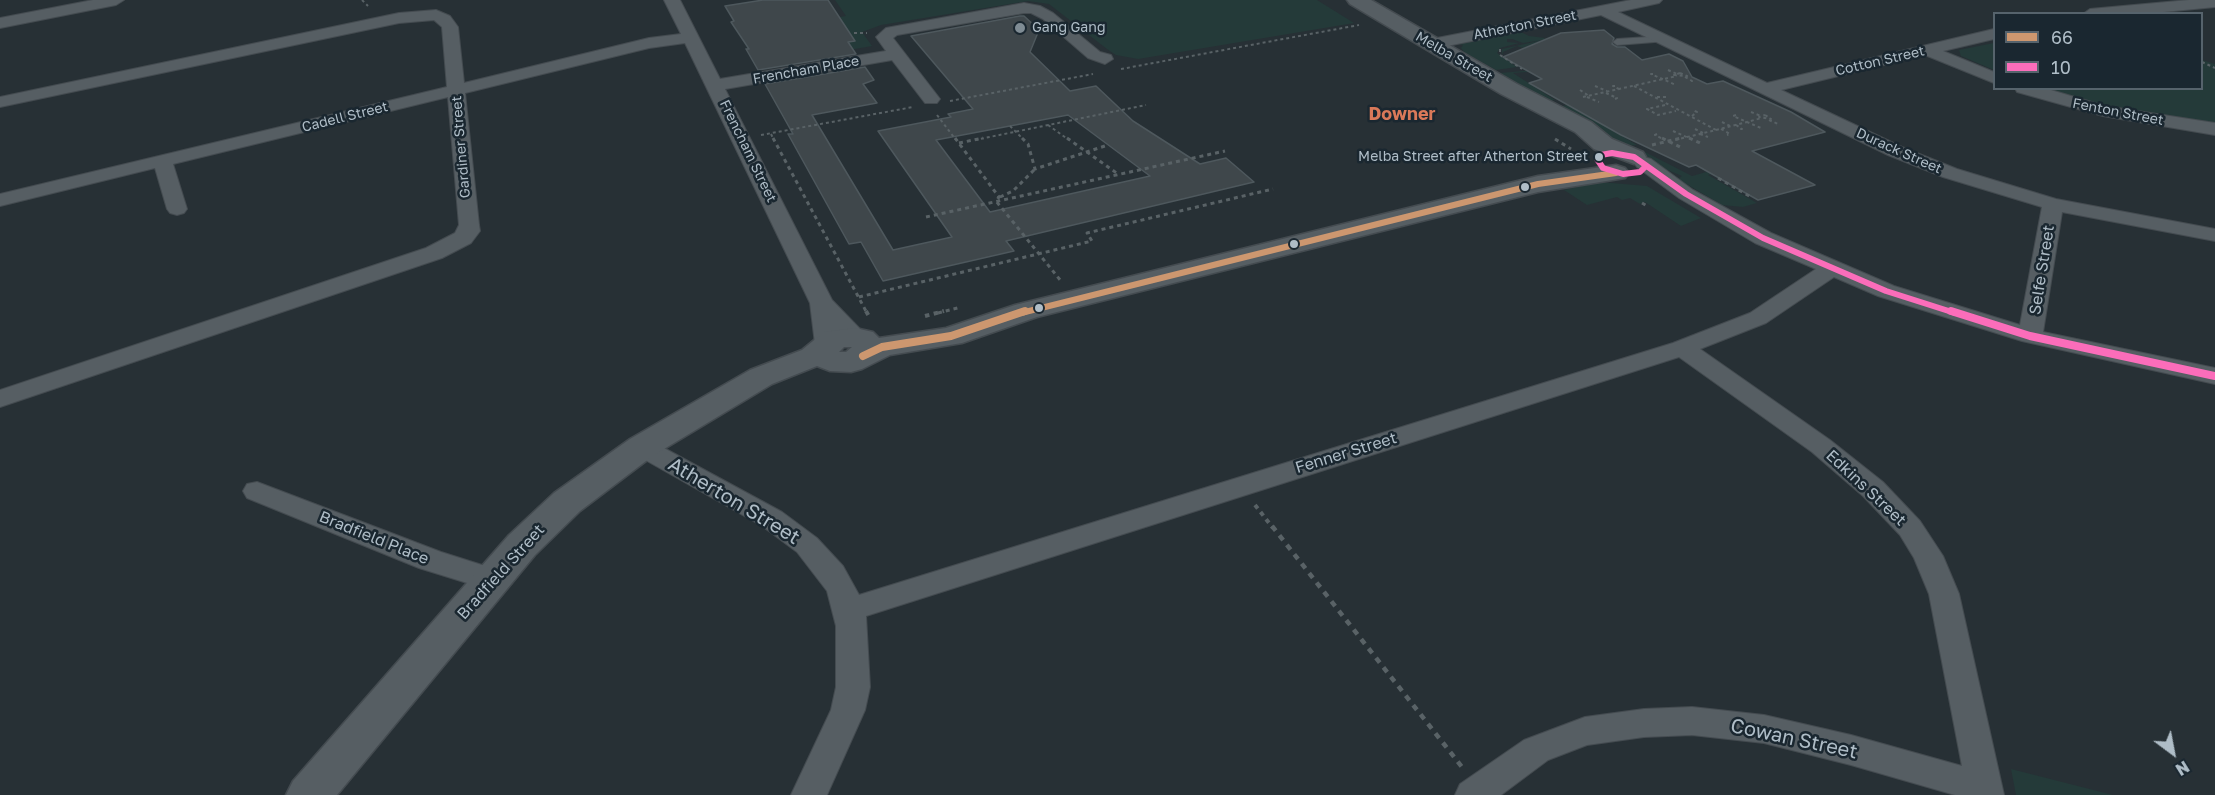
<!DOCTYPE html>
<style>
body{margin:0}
#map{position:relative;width:2215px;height:795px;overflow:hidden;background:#273035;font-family:"Golos Text",sans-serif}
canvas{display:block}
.legend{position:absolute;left:1993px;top:12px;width:210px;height:78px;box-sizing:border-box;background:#1a2730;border:2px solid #56636c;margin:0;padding:8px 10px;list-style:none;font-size:18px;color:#afbdc7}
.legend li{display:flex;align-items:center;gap:12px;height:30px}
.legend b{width:30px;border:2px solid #56636c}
.north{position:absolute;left:2143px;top:723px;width:60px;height:60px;-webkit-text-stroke:4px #1a2730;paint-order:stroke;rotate:148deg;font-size:16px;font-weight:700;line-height:24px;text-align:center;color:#afbdc7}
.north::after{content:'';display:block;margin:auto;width:21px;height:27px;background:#afbdc7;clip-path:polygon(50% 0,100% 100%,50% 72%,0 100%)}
</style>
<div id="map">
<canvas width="2215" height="795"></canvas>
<ul class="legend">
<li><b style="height:8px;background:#cd976f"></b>66</li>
<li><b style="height:8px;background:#fb6dba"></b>10</li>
</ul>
<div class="north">N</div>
</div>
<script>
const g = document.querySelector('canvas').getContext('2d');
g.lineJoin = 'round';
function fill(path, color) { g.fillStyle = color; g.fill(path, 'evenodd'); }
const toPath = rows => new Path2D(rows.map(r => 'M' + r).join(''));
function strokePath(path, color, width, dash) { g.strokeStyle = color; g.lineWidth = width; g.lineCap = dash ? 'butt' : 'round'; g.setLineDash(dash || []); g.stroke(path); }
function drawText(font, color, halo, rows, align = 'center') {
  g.font = font + ' "Golos Text",sans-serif'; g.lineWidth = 5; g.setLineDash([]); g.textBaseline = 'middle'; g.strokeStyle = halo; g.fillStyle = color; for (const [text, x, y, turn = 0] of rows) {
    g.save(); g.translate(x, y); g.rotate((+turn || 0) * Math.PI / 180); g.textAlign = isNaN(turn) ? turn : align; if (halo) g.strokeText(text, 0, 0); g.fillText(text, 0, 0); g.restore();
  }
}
fill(toPath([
 [835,0,1317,0,1354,23,1138,59,1116,55,1107,49,1049,4,1028,1,881,25,862,32,872,46,832,53,810,22,846,16],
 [1519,31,1529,36,1545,38,1544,40,1572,38,1543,40,1523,48,1517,46,1503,52,1502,55,1502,49,1543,40,1523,43,1512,39,1507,39,1507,42,1519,43,1500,48,1497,53,1517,67,1496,70,1465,53,1461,48,1463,45,1459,44],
 [1994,43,1994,70,1961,56,1959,50],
 [2202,60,2215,64,2215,123,2125,109,2064,97,2043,89,2202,88],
 [1547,69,1549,70,1513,73,1555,100,1547,101,1500,73],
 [1567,105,1596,121,1602,119,1608,128,1637,145,1624,146,1558,107],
 [1645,152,1692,176,1727,166,1731,169,1708,175,1757,203,1743,207,1722,205,1678,179,1682,176,1663,168,1643,153],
 [1599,182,1647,186,1701,218,1681,226,1645,202,1640,204,1630,198,1622,200,1617,197,1587,205,1564,190],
 [2011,769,2113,795,2016,795]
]), '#243a39');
const building = toPath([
 [763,0,828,0,855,41,848,42,856,54,758,70,746,49,749,49,731,22,734,21,725,6,763,0],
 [1020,16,1024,16,1039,30,1030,52,1070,91,1096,86,1133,121,1200,164,1226,158,1254,182,1006,241,1014,251,883,281,861,242,849,244,788,134,793,134,765,84,865,67,874,80,863,84,877,103,812,115,893,250,952,237,878,131,951,117,948,114,973,109,911,36,1020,16],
 [1068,115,1150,176,990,212,936,140,1068,115],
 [1604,30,1614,38,1612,44,1617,47,1625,47,1642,60,1669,54,1683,61,1692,77,1707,84,1723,81,1791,112,1825,132,1752,151,1815,185,1758,200,1696,165,1689,167,1621,135,1529,83,1542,79,1503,57,1561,33,1604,30]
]);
fill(building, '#3f474b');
strokePath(building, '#4e585d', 1.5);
const service = toPath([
 [1664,36,1667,37,1667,41,1617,45,1613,42,1617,39,1664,36]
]);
const minor = toPath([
 [93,0,124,0,116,5,0,28,0,18,93,0],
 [664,0,680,0,720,79,886,51,876,37,886,28,1024,3,1040,6,1053,13,1100,52,1111,55,1113,59,1105,64,1088,58,1043,19,1031,13,1024,13,897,35,893,38,940,99,937,103,925,103,892,60,725,89,832,300,863,332,867,337,863,342,855,344,847,342,838,333,839,344,836,349,827,351,818,349,815,344,810,303,685,43,649,48,465,93,479,225,480,231,471,243,442,258,0,407,0,390,426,248,455,233,459,225,448,97,173,164,187,209,184,213,177,215,170,213,167,209,155,168,0,206,0,194,447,87,442,27,434,20,399,23,0,107,0,97,399,13,436,10,450,16,458,27,464,83,649,38,681,34,664,0],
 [1631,0,1662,0,1659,3,1618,12,1767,83,1994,29,1994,39,1943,51,1994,72,1994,83,1925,55,1781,90,1902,147,1957,169,2056,199,2215,229,2215,241,2062,212,2043,332,2215,368,2215,384,2022,341,1878,296,1834,277,1766,323,1700,349,1830,440,1883,482,1920,521,1943,556,1959,594,2004,795,1955,795,1851,765,1764,743,1692,735,1644,737,1587,745,1548,760,1501,795,1455,795,1460,784,1524,740,1585,717,1644,709,1692,707,1764,715,1851,735,1962,766,1929,594,1914,558,1900,535,1863,496,1812,452,1679,357,866,616,870,687,865,710,827,795,791,795,831,710,836,687,836,626,827,591,797,552,762,526,633,453,629,447,633,441,642,438,651,441,782,512,817,538,843,566,859,595,1673,343,1750,313,1816,269,1755,243,1679,198,1637,167,1634,163,1637,159,1644,157,1651,159,1693,190,1771,233,1894,286,2020,325,2042,207,1943,177,1888,155,1601,15,1432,49,1424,44,1432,39,1631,0],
 [2189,0,2215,0,2215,7,2143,14,2083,14,2090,9,2189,0],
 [2015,88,2044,88,2105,106,2215,123,2215,135,2103,116,2017,92,2015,88],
 [257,482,441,552,504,572,508,580,504,588,493,591,419,568,247,498,243,491,247,484,257,482]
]);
const tertiary = toPath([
 [1347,0,1371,0,1517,84,1591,122,1612,139,1643,152,1646,157,1643,162,1634,164,1594,149,1575,132,1501,94,1350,4,1347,0],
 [1616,165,1625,168,1629,173,1625,178,1538,192,1037,317,962,343,890,355,862,369,851,372,830,371,817,366,772,384,654,455,580,511,535,555,337,795,286,795,293,781,509,535,554,493,630,439,750,370,802,350,824,332,855,328,873,332,879,338,946,328,1015,305,1538,176,1616,165],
 [844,347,852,347,846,352,839,352,844,347]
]);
strokePath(service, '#444b50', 2);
strokePath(minor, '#444b50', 2);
strokePath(tertiary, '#444b50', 3);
strokePath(toPath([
 [362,0,368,6],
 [854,33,867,33],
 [1500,49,1500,55,1522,69],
 [2202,62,2215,68],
 [1121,69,1359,25],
 [1668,70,1677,74],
 [1680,73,1687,76,1674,75,1680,73],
 [1653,74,1651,74,1676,85],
 [1685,77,1692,81,1690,81],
 [1595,86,1607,91],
 [1615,86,1613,86,1619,89],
 [1634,86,1716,130,1675,140],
 [1580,90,1589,96],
 [1606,93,1617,98,1615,99],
 [1583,97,1677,76],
 [1587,97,1599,102],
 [1657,97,1668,97],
 [950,101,1093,74],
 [1665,105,1647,109,1658,115,1676,111],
 [1751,112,1761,116],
 [937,115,956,140],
 [1736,115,1733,116,1761,128],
 [1765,115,1771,119,1759,117,1765,115],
 [1692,116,1697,112,1693,110],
 [1769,120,1778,124,1776,125],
 [1722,122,1730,126],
 [1048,125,1069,140],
 [1736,125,1742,129,1740,129],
 [1010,126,1024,140],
 [1695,129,1703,133],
 [1721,129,1730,134,1727,135],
 [1716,130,1762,118],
 [1673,131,1693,140],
 [771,134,774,140],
 [1657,134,1655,135,1665,140],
 [1700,134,1708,137],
 [761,135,913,107],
 [975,140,1146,105]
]), '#596266', 2, [3, 3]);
strokePath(toPath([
 [773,138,867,313],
 [955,138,999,197,996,201,1061,281],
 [1022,138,1028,144,1035,169,1108,145],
 [1067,138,1118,174],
 [1662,138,1682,148],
 [1689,138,1700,143,1698,144],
 [1555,139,1571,149],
 [959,143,983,138],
 [1652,145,1681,138],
 [1718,178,1751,197],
 [1000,197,1013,191,1035,169],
 [1642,203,1647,206],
 [926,217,1225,151],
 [859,297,1092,241,1087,233,1273,189],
 [938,313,961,307]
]), '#596266', 3, [4, 4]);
strokePath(toPath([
 [866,311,870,318],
 [925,316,944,311],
 [1255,505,1273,528]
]), '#596266', 4, [4.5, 4.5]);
strokePath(toPath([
 [1272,526,1462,767]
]), '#596266', 4.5, [6, 6]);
fill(service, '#565e63');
fill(minor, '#565e63');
fill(tertiary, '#565e63');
strokePath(toPath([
 [1021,313,1538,184,1616,173]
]), '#cd976f', 6);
strokePath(toPath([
 [863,356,882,347,951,336,1025,311]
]), '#cd976f', 8);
strokePath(toPath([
 [1612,153,1634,157,1644,164,1645,167,1640,172,1623,174,1603,168,1597,159,1601,155,1612,153],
 [1644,164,1686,194,1763,238,1886,291,1955,313]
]), '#fb6dba', 6);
strokePath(toPath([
 [1951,311,2030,336,2215,376]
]), '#fb6dba', 8);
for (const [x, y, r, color] of [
 [1020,28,6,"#7f8c94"],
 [1599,157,5,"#afbdc7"],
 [1525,187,5,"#afbdc7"],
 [1294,244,5,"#afbdc7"],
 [1039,308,5,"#afbdc7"]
]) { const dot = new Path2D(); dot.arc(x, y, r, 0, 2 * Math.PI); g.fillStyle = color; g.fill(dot); strokePath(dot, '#1a2730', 2); }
drawText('14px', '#afbdc7', '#1a2730', [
 ["Atherton Street",1525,25,-11],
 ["Melba Street",1454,57,30],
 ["Cotton Street",1880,61,-13],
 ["Frencham Place",806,70,-10],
 ["Fenton Street",2118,112,11],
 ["Cadell Street",345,117,-14],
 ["Gardiner Street",461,147,-95],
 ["Frencham Street",748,151,64],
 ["Durack Street",1899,151,24]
]);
drawText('14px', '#afbdc7', '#1a2730', [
 ["Gang Gang",1032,28]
], 'left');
drawText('14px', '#afbdc7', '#1a2730', [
 ["Melba Street after Atherton Street",1588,157]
], 'right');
drawText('16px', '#afbdc7', '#1a2730', [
 ["Selfe Street",2042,270,-81],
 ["Fenner Street",1346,453,-17],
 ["Edkins Street",1866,488,43],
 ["Bradfield Place",374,538,22],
 ["Bradfield Street",501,572,-48]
]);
drawText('bold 18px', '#d97959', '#1a2730', [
 ["Downer",1402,114]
]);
drawText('20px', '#afbdc7', '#1a2730', [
 ["Atherton Street",734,501,31],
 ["Cowan Street",1794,739,12]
]);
</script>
